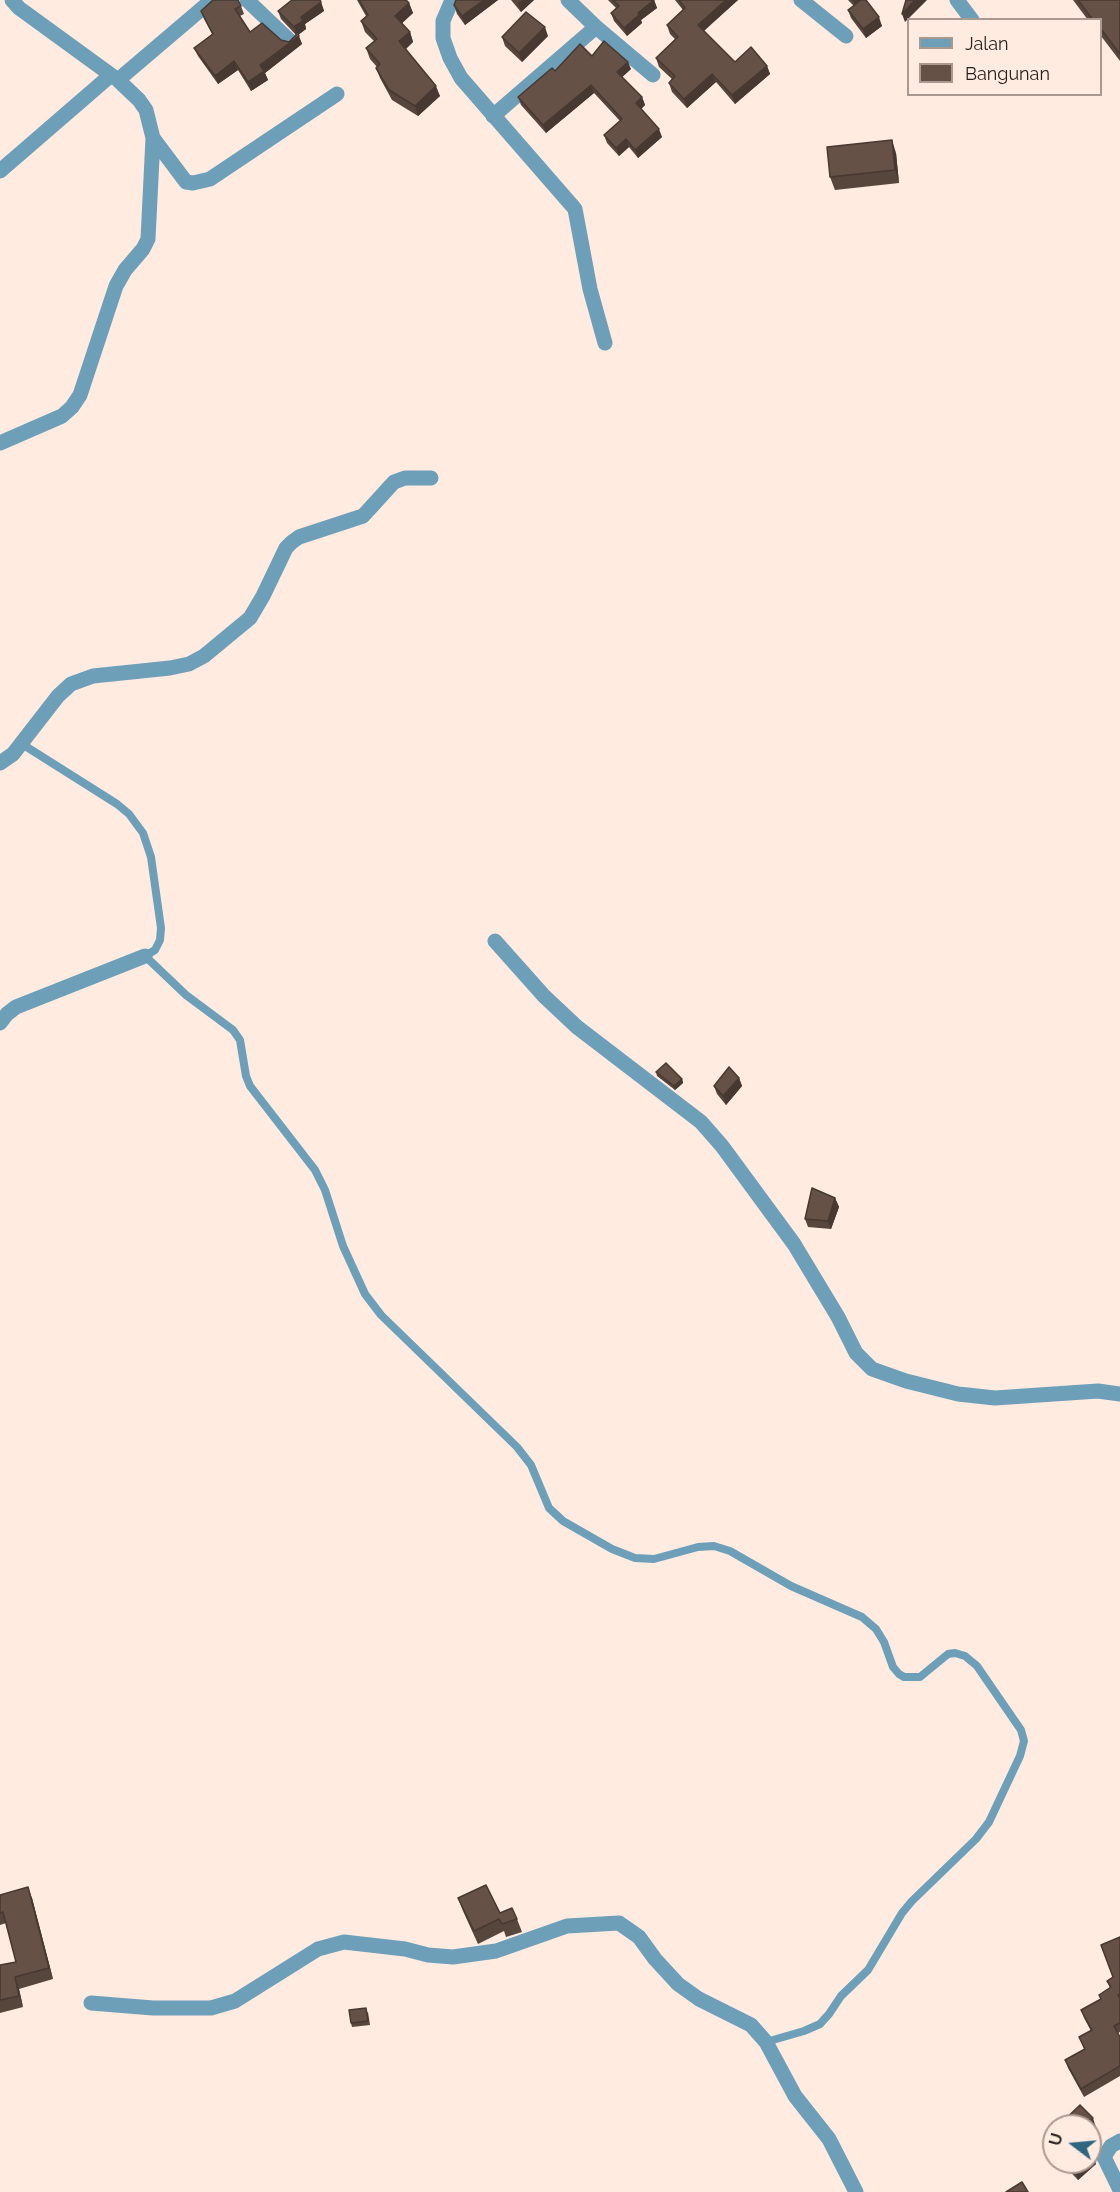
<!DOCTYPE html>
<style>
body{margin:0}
#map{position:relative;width:1120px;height:2192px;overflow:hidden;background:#ffebe0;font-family:Raleway,sans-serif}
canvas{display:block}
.legend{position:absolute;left:907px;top:18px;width:195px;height:78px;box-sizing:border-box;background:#ffebe0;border:2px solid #a99991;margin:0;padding:8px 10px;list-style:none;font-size:18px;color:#271f1a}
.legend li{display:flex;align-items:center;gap:12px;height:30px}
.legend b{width:30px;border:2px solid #a99991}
.north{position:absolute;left:1042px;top:2114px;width:60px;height:60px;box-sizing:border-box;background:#ffebe0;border:2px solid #a99991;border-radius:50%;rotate:286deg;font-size:16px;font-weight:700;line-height:24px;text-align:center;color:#271f1a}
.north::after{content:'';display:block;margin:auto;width:21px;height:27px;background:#2f6681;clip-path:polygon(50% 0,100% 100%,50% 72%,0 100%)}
</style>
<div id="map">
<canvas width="1120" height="2192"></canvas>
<ul class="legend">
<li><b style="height:8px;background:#6d9fb9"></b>Jalan</li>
<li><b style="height:16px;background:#655146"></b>Bangunan</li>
</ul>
<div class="north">U</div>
</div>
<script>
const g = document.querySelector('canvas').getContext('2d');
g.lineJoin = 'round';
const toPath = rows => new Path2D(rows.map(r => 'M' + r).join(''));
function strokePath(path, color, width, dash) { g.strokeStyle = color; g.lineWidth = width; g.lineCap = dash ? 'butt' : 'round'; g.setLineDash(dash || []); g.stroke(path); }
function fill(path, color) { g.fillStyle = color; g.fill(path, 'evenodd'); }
strokePath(toPath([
 [22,744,117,804,129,814,143,833,151,857,161,928,160,940,155,950,145,956,186,995,233,1030,240,1040,246,1076,250,1086,315,1170,325,1190,343,1246,365,1294,381,1315,517,1447,531,1465,549,1508,563,1521,612,1549,635,1558,654,1559,698,1547,714,1546,730,1551,791,1586,862,1617,876,1629,884,1642,893,1667,899,1674,904,1677,920,1677,948,1654,955,1653,965,1656,977,1666,1021,1730,1024,1741,1020,1756,989,1822,976,1839,912,1901,902,1913,868,1970,841,1996,829,2014,820,2024,804,2031,766,2042]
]), '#6d9fb9', 8);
strokePath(toPath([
 [247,0,290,41],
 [452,0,443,21,443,38,450,58,461,78,575,209,590,289,605,343],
 [801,0,846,36],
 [957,0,972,20],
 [596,27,653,75],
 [118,80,212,0],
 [493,116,596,27,568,0],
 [153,138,186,182,193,183,210,179,337,94],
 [0,171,111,75],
 [0,443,62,416,72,407,80,395,116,286,125,270,143,249,148,239,153,138,146,110,139,100,118,80,19,8,12,0],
 [0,763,13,754,58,696,71,684,93,676,170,668,189,664,204,656,250,618,263,596,286,548,292,542,299,537,363,516,394,482,405,478,431,478],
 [495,941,544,996,577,1027,701,1122,722,1146,794,1244,838,1317,856,1353,872,1369,906,1381,958,1394,995,1398,1098,1391,1120,1394],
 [0,1023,7,1014,16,1007,145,956],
 [91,2003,153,2008,211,2008,235,2001,318,1949,344,1942,405,1949,428,1955,453,1957,496,1951,567,1926,619,1923,639,1937,655,1959,678,1984,699,1999,751,2025,766,2042,795,2096,829,2139,856,2192],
 [1120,2141,1111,2146,1104,2157,1120,2190]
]), '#6d9fb9', 15);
fill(toPath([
 [357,0,406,0,409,3,413,13,402,23,410,32,413,42,406,49,440,96,418,116,392,100,380,78,376,68,377,67,370,59,366,48,374,41,365,32,361,21,366,16],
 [456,0,498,0,465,25,457,14,454,5],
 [511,0,534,0,521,12],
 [608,0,654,0,657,8,641,20,642,23,627,36,614,21,611,13,616,8],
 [675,0,738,0,704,31,735,62,767,66,770,74,735,104,716,82,687,108,672,92,669,83,672,79,659,67,656,58,675,39,670,34,667,25,683,10],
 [848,0,866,0,882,26,866,38,851,18,848,10,854,6],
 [1073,0,1120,0,1120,61,1101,36,1101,20,1088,20],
 [321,2,324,11,305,24,306,29,298,35,302,44,265,73,268,80,251,91,238,70,218,84,198,56,194,48,212,34,204,19,201,11,241,6,244,14,240,16,250,32,289,42,296,35,281,19,278,11],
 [548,36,522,62,505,46,502,37],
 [592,56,631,69,622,77,642,97,645,105,641,109,662,137,638,158,629,147,619,156,607,143,604,135,620,121,594,93,546,133,521,105,518,97,555,71],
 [896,153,899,183,835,190,830,177],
 [656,1072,682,1079,683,1083,675,1090,657,1076],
 [739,1078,742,1086,726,1105,717,1094,714,1086],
 [835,1198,839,1207,831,1229,808,1227,805,1219],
 [0,1895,32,1898,53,1979,19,1989,23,2007,0,2013,0,1965,16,1962,6,1923,0,1925],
 [458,1898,517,1919,522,1932,506,1937,504,1931,478,1944,463,1911],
 [1120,1937,1120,2032,1118,2033,1120,2037,1120,2076,1084,2097,1068,2068,1065,2060,1084,2049,1079,2037,1091,2031,1084,2018,1081,2010,1101,2000,1099,1995,1110,1988,1107,1981,1113,1977],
 [368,2012,370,2025,352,2027,351,2023],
 [1054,2129,1054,2155,1050,2150,1045,2138],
 [1090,2144,1096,2164,1078,2180,1061,2162,1090,2162]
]), '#57463c');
fill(toPath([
 [484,0,498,0,465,25,462,16],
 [522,0,534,0,521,12,518,3],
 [654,0,657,8,641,20,642,23,627,36,624,28,638,13],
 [726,0,738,0,701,33,698,25],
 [853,0,863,0,856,8],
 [915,0,927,0,905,22,902,14],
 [321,2,324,11,305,24,306,29,298,35,295,26,301,17],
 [409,3,413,13,399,26,395,16],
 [879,17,882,26,866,38,863,29],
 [545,27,548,36,522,62,519,53],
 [410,32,413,42,403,51,399,41],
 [299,36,302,44,265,73,268,80,251,91,248,82,260,65],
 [234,61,238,70,218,84,215,76],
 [628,62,631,69,619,80,617,72],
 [767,66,770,74,735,104,732,95],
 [712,74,716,82,687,108,684,99],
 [591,85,594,93,546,133,543,125],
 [436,86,440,96,418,116,415,106],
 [642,97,645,105,639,111,636,103],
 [659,129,662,137,638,158,635,150],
 [626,139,629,147,619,156,616,148],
 [892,140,896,153,899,183,895,170],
 [739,1078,742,1086,726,1105,723,1096],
 [682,1079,683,1083,675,1090,674,1086],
 [835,1198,839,1207,831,1229,828,1221],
 [28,1887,32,1898,53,1979,49,1968],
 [15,1977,19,1989,23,2007,19,1996],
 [1093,2118,1097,2131,1090,2138,1090,2126,1084,2126],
 [1090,2144,1096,2164,1078,2180,1074,2168,1080,2162,1090,2162]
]), '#473931');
const building = toPath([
 [213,0,238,0,241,6,235,9,250,32,262,23,281,40,289,42,296,35,296,29,278,11,292,0,320,0,321,2,301,17,303,21,295,26,299,36,260,65,264,71,248,82,234,61,215,76,194,48,213,34,201,11,213,0],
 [359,0,406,0,409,3,395,16,410,32,399,41,436,86,415,106,389,90,376,68,380,64,366,48,377,39,361,21,368,15,359,0],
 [456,0,484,0,462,16,454,5,456,0],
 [613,0,654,0,638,13,639,15,624,28,611,13,619,6,613,0],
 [679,0,726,0,698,25,735,62,751,47,767,66,732,95,712,74,684,99,669,83,675,76,656,58,678,37,667,25,685,8,679,0],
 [861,0,866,0,879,17,863,29,848,10,861,0],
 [906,0,915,0,902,14,906,0],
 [1078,0,1120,0,1120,54,1101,29,1101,20,1093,20,1078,0],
 [526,12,545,27,519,53,502,37,526,12],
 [604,41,628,62,617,72,642,97,636,103,659,129,635,150,626,139,616,148,604,135,622,119,591,85,543,125,518,97,552,68,555,71,580,44,592,56,604,41],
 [892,140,895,170,830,177,827,147,892,140],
 [666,1063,682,1079,674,1086,656,1072,666,1063],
 [729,1067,739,1078,723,1096,714,1086,729,1067],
 [812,1188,835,1198,828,1221,805,1219,812,1188],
 [486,1885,500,1913,512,1908,517,1919,502,1924,499,1919,474,1931,458,1898,486,1885],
 [28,1887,49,1968,15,1977,19,1996,0,2000,0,1965,16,1962,3,1912,0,1913,0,1895,28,1887],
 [1120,1937,1120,1994,1118,1995,1120,1998,1120,2023,1114,2026,1120,2037,1120,2066,1081,2089,1065,2060,1085,2049,1079,2037,1092,2030,1081,2010,1101,1999,1099,1995,1111,1987,1107,1981,1113,1977,1101,1945,1120,1937],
 [366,2008,368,2021,351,2023,349,2010,366,2008],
 [1080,2105,1093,2118,1084,2126,1058,2126,1080,2105],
 [1054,2129,1054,2147,1045,2138,1054,2129],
 [1068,2162,1080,2162,1074,2168,1068,2162],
 [1022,2182,1028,2192,1006,2192,1022,2182]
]);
fill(building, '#655146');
strokePath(building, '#473931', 1.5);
</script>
